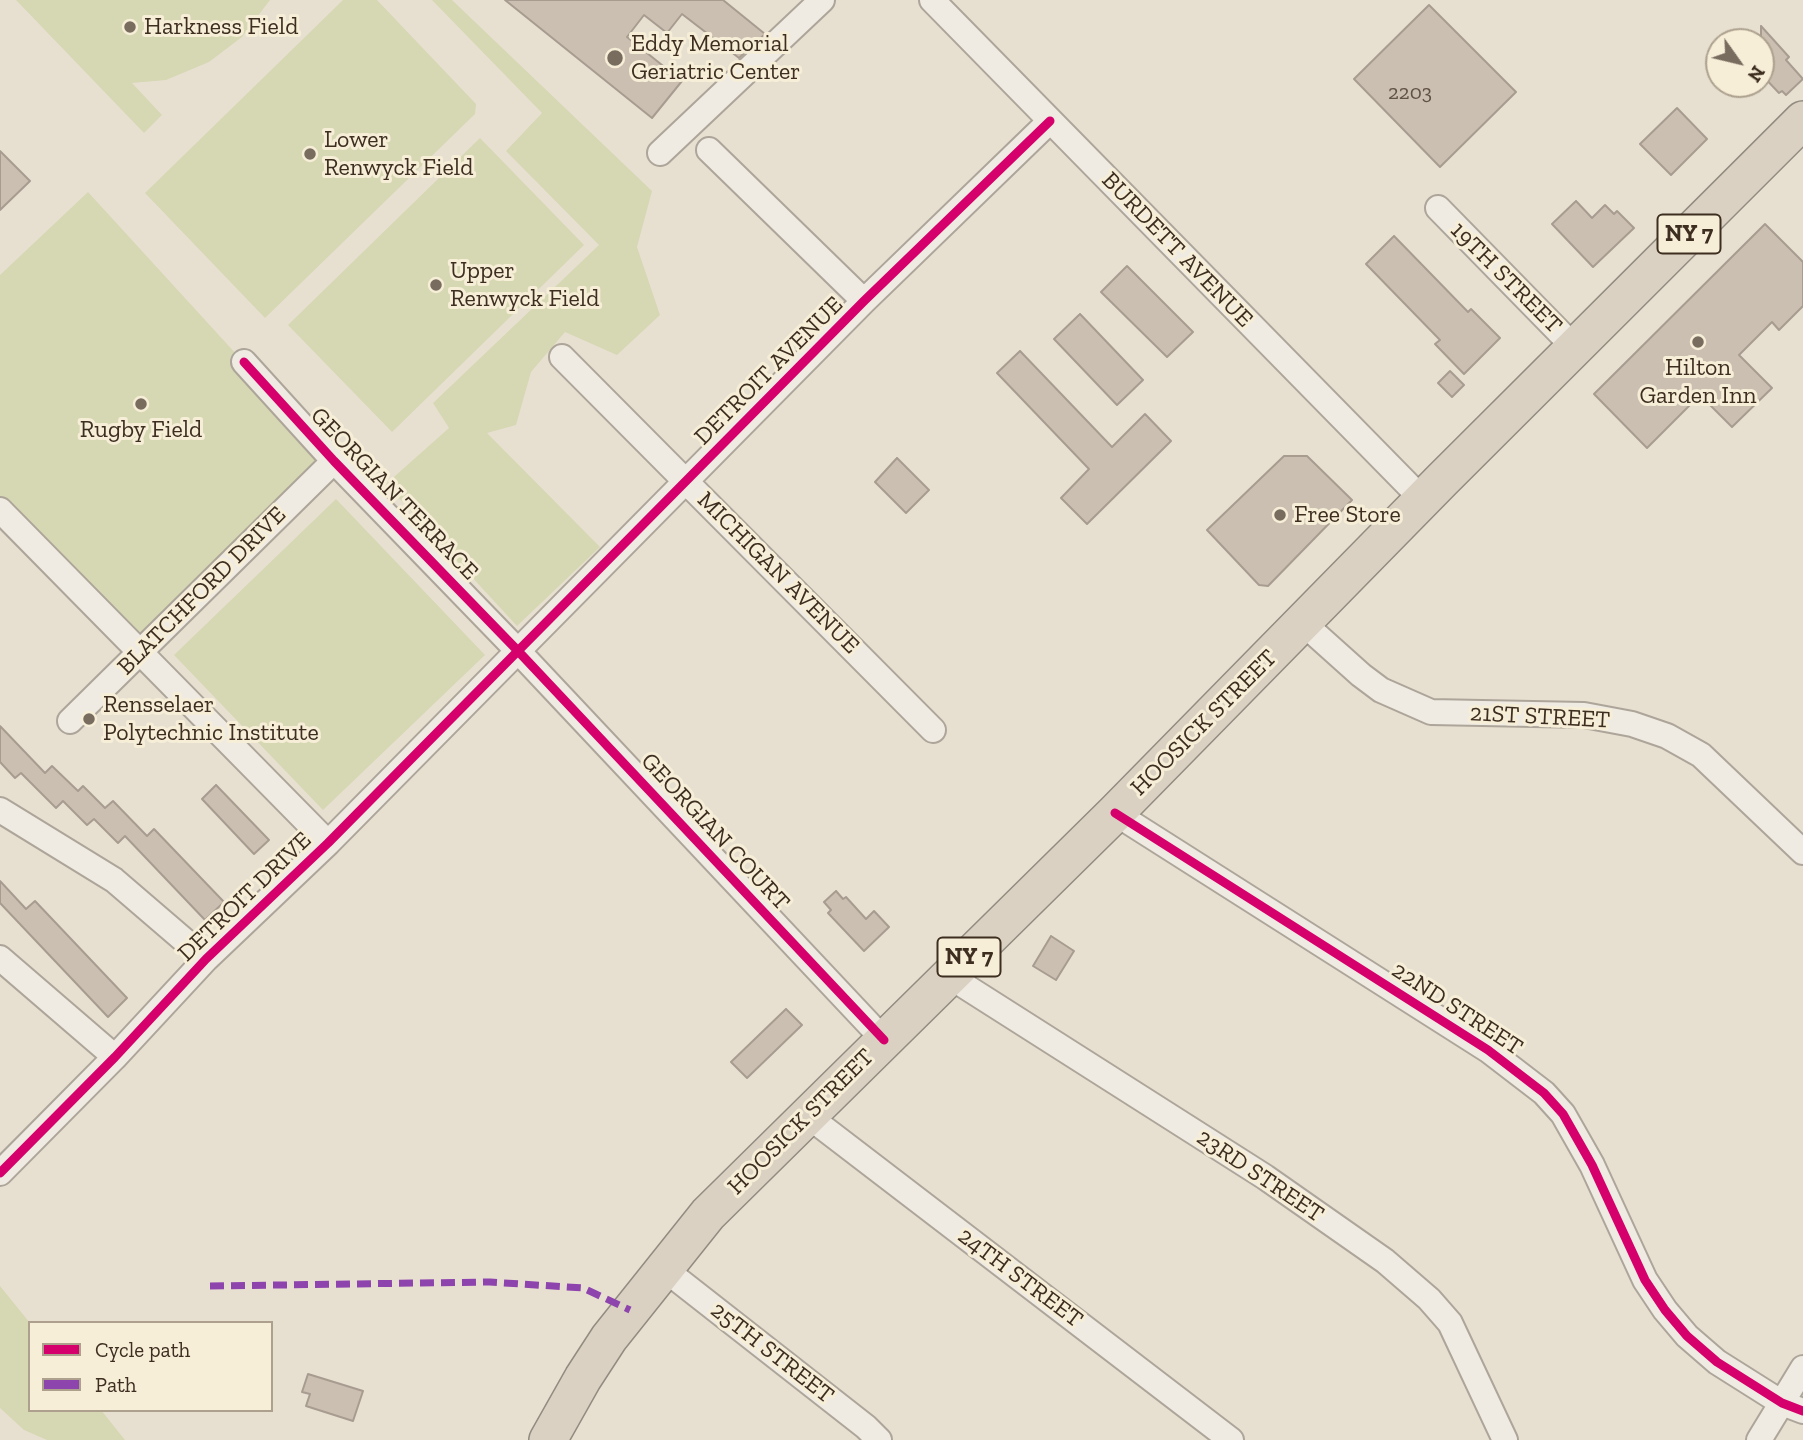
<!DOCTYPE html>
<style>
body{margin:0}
#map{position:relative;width:1803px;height:1440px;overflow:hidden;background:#e7e0d1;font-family:"Zilla Slab",serif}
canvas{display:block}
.legend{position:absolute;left:28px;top:1321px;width:245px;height:91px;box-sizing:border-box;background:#f7eed8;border:2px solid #ada18e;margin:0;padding:9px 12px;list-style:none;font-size:21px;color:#3d2e20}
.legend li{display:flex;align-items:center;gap:14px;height:35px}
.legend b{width:35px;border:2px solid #ada18e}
.north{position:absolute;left:1705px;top:28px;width:70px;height:70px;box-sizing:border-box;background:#f7eed8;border:2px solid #ada18e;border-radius:50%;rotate:124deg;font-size:19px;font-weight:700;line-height:28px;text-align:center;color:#3d2e20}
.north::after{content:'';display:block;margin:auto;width:24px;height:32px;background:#786c5e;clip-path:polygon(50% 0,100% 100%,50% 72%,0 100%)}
</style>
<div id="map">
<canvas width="1803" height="1440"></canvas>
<ul class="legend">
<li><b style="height:9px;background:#d6006c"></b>Cycle path</li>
<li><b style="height:9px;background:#8e44ad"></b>Path</li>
</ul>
<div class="north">N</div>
</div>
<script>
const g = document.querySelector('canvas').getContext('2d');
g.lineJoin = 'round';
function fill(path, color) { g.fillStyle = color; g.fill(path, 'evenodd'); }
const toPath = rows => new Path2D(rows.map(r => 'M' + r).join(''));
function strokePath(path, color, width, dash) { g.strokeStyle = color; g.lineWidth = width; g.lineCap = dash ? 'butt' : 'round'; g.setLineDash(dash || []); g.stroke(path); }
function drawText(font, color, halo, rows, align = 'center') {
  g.font = font + ' "Zilla Slab",serif'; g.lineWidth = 6; g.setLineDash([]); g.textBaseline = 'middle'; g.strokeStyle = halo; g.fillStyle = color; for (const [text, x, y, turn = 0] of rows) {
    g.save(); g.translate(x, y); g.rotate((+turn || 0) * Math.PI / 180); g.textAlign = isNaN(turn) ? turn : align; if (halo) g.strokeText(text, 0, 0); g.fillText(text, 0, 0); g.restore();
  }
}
fill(toPath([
 [16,0,270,0,242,37,209,62,166,80,132,83,162,115,144,133],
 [343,0,377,0,476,104,475,114,265,318,145,193],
 [432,0,452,0,652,191,637,247,660,315,617,355,565,332,531,372,516,425,487,433,600,547,517,626,386,484,449,428,433,403,599,245,506,151,542,113],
 [480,138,584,245,392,432,288,325],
 [88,192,334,461,139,652,0,510,0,275],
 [336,499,485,655,323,810,174,655],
 [0,1286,30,1323,30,1410,101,1410,125,1440,47,1440,24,1430,0,1408]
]), '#d6d7b3');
const building = toPath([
 [505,0,723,0,765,34,739,58,682,14,667,33,644,15,627,37,682,81,652,118,505,0],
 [1429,5,1516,92,1440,167,1354,79,1429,5],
 [1761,26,1789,57,1786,60,1803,79,1786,95,1782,91,1779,93,1761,74,1761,26],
 [1677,108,1707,139,1671,175,1640,144,1677,108],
 [0,151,30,181,0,210,0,151],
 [1576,201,1592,218,1605,205,1614,214,1617,211,1634,228,1593,267,1552,224,1576,201],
 [1765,224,1803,262,1803,306,1779,330,1772,322,1739,355,1772,388,1732,427,1700,395,1647,448,1594,394,1765,224],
 [1394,236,1468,312,1471,309,1500,338,1464,374,1435,344,1440,340,1366,264,1394,236],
 [1127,266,1193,332,1167,357,1101,292,1127,266],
 [1080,314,1143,380,1117,405,1054,339,1080,314],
 [1020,351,1112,447,1145,414,1171,441,1087,524,1061,498,1089,469,997,373,1020,351],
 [1450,371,1464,385,1452,397,1438,383,1450,371],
 [1284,456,1307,456,1352,500,1268,586,1259,585,1207,530,1284,456],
 [897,458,929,490,906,513,875,482,897,458],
 [0,726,45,773,52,766,78,791,83,786,105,808,113,801,147,836,154,829,224,902,205,920,125,836,118,843,94,819,87,825,63,801,56,808,21,773,15,778,0,762,0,726],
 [216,785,269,840,254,854,202,799,216,785],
 [0,881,26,909,35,901,127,998,108,1017,0,903,0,881],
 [836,891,843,899,846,897,866,919,874,911,889,927,864,951,828,913,831,910,824,902,836,891],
 [1051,936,1074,951,1056,980,1033,966,1051,936],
 [786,1009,802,1025,747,1078,731,1062,786,1009],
 [308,1374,363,1391,353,1421,306,1406,310,1394,302,1392,308,1374]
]);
fill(building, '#cbbfb2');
strokePath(building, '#a89c90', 2);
const minor = toPath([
 [932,0,1422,499],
 [709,150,864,301],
 [660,153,822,0],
 [1438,208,1575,348],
 [562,357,933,730],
 [244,362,334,461,518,651,884,1040],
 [0,510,328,843],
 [1303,623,1361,675,1381,690,1431,712,1584,715,1632,724,1667,736,1701,755,1803,852],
 [70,721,334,461],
 [0,810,114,880,206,959],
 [1115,813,1488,1050,1544,1093,1563,1114,1592,1165,1645,1280,1665,1310,1687,1336,1717,1362,1782,1403,1803,1411],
 [0,958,115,1057],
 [949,976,1265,1177,1385,1261,1429,1299,1450,1323,1505,1440],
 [808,1116,1231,1440],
 [0,1173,115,1057,206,959,328,843,864,301,1050,121],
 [663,1268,866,1427,879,1440],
 [1759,1440,1803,1368]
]);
const highway = toPath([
 [548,1440,583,1378,609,1338,708,1214,1115,813,1442,480,1803,120]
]);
strokePath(minor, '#ada599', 28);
strokePath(highway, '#928b80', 40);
strokePath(minor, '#efebe3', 24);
strokePath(highway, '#dad1c2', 37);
strokePath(toPath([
 [210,1286,490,1282,583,1288,630,1310]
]), '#8e44ad', 7, [14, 7]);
strokePath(toPath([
 [244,362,334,461,518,651,884,1040],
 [1115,813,1488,1050,1544,1093,1563,1114,1592,1165,1645,1280,1665,1310,1687,1336,1717,1362,1782,1403,1803,1411],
 [0,1173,115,1057,206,959,328,843,864,301,1050,121]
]), '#d6006c', 9);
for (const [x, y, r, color] of [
 [130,27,7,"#786c5e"],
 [615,58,9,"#786c5e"],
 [310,154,7,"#786c5e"],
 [436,285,7,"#786c5e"],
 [1698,342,7,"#786c5e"],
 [141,404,7,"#786c5e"],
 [1280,515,7,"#786c5e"],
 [89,719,7,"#786c5e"]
]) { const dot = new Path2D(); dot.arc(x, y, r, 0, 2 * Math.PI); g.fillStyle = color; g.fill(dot); strokePath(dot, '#f7eed8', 2.5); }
drawText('21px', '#605244', null, [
 ["2203",1410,93]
]);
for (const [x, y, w] of [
 [1689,234,63],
 [969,957,63]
]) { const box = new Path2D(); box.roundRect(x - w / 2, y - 19.5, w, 39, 5); g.fillStyle = '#f7eed8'; g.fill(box); strokePath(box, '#3d2e20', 2); }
drawText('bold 23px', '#3d2e20', null, [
 ["NY 7",1689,234],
 ["NY 7",969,957]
]);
drawText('24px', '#3d2e20', '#f7eed8', [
 ["Harkness Field",144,27],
 ["Eddy Memorial",631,44],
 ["Geriatric Center",631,72],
 ["Lower",324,140],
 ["Renwyck Field",324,168],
 ["Upper",450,271],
 ["Renwyck Field",450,299],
 ["Hilton",1698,368,"center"],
 ["Garden Inn",1698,396,"center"],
 ["Rugby Field",141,430,"center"],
 ["Free Store",1294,515],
 ["Rensselaer",103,705],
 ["Polytechnic Institute",103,733]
], 'left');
drawText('24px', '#3d2e20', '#f7eed8', [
 ["BURDETT AVENUE",1177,250,46],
 ["19TH STREET",1506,278,45],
 ["DETROIT AVENUE",769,371,-45],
 ["GEORGIAN TERRACE",394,494,46],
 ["MICHIGAN AVENUE",778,573,45],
 ["BLATCHFORD DRIVE",202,591,-45],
 ["21ST STREET",1540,717,3],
 ["HOOSICK STREET",1204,723,-45],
 ["GEORGIAN COURT",715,832,47],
 ["DETROIT DRIVE",245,897,-44],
 ["22ND STREET",1457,1009,33],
 ["HOOSICK STREET",801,1122,-45],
 ["23RD STREET",1260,1176,34],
 ["24TH STREET",1020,1278,37],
 ["25TH STREET",772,1353,38]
]);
</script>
